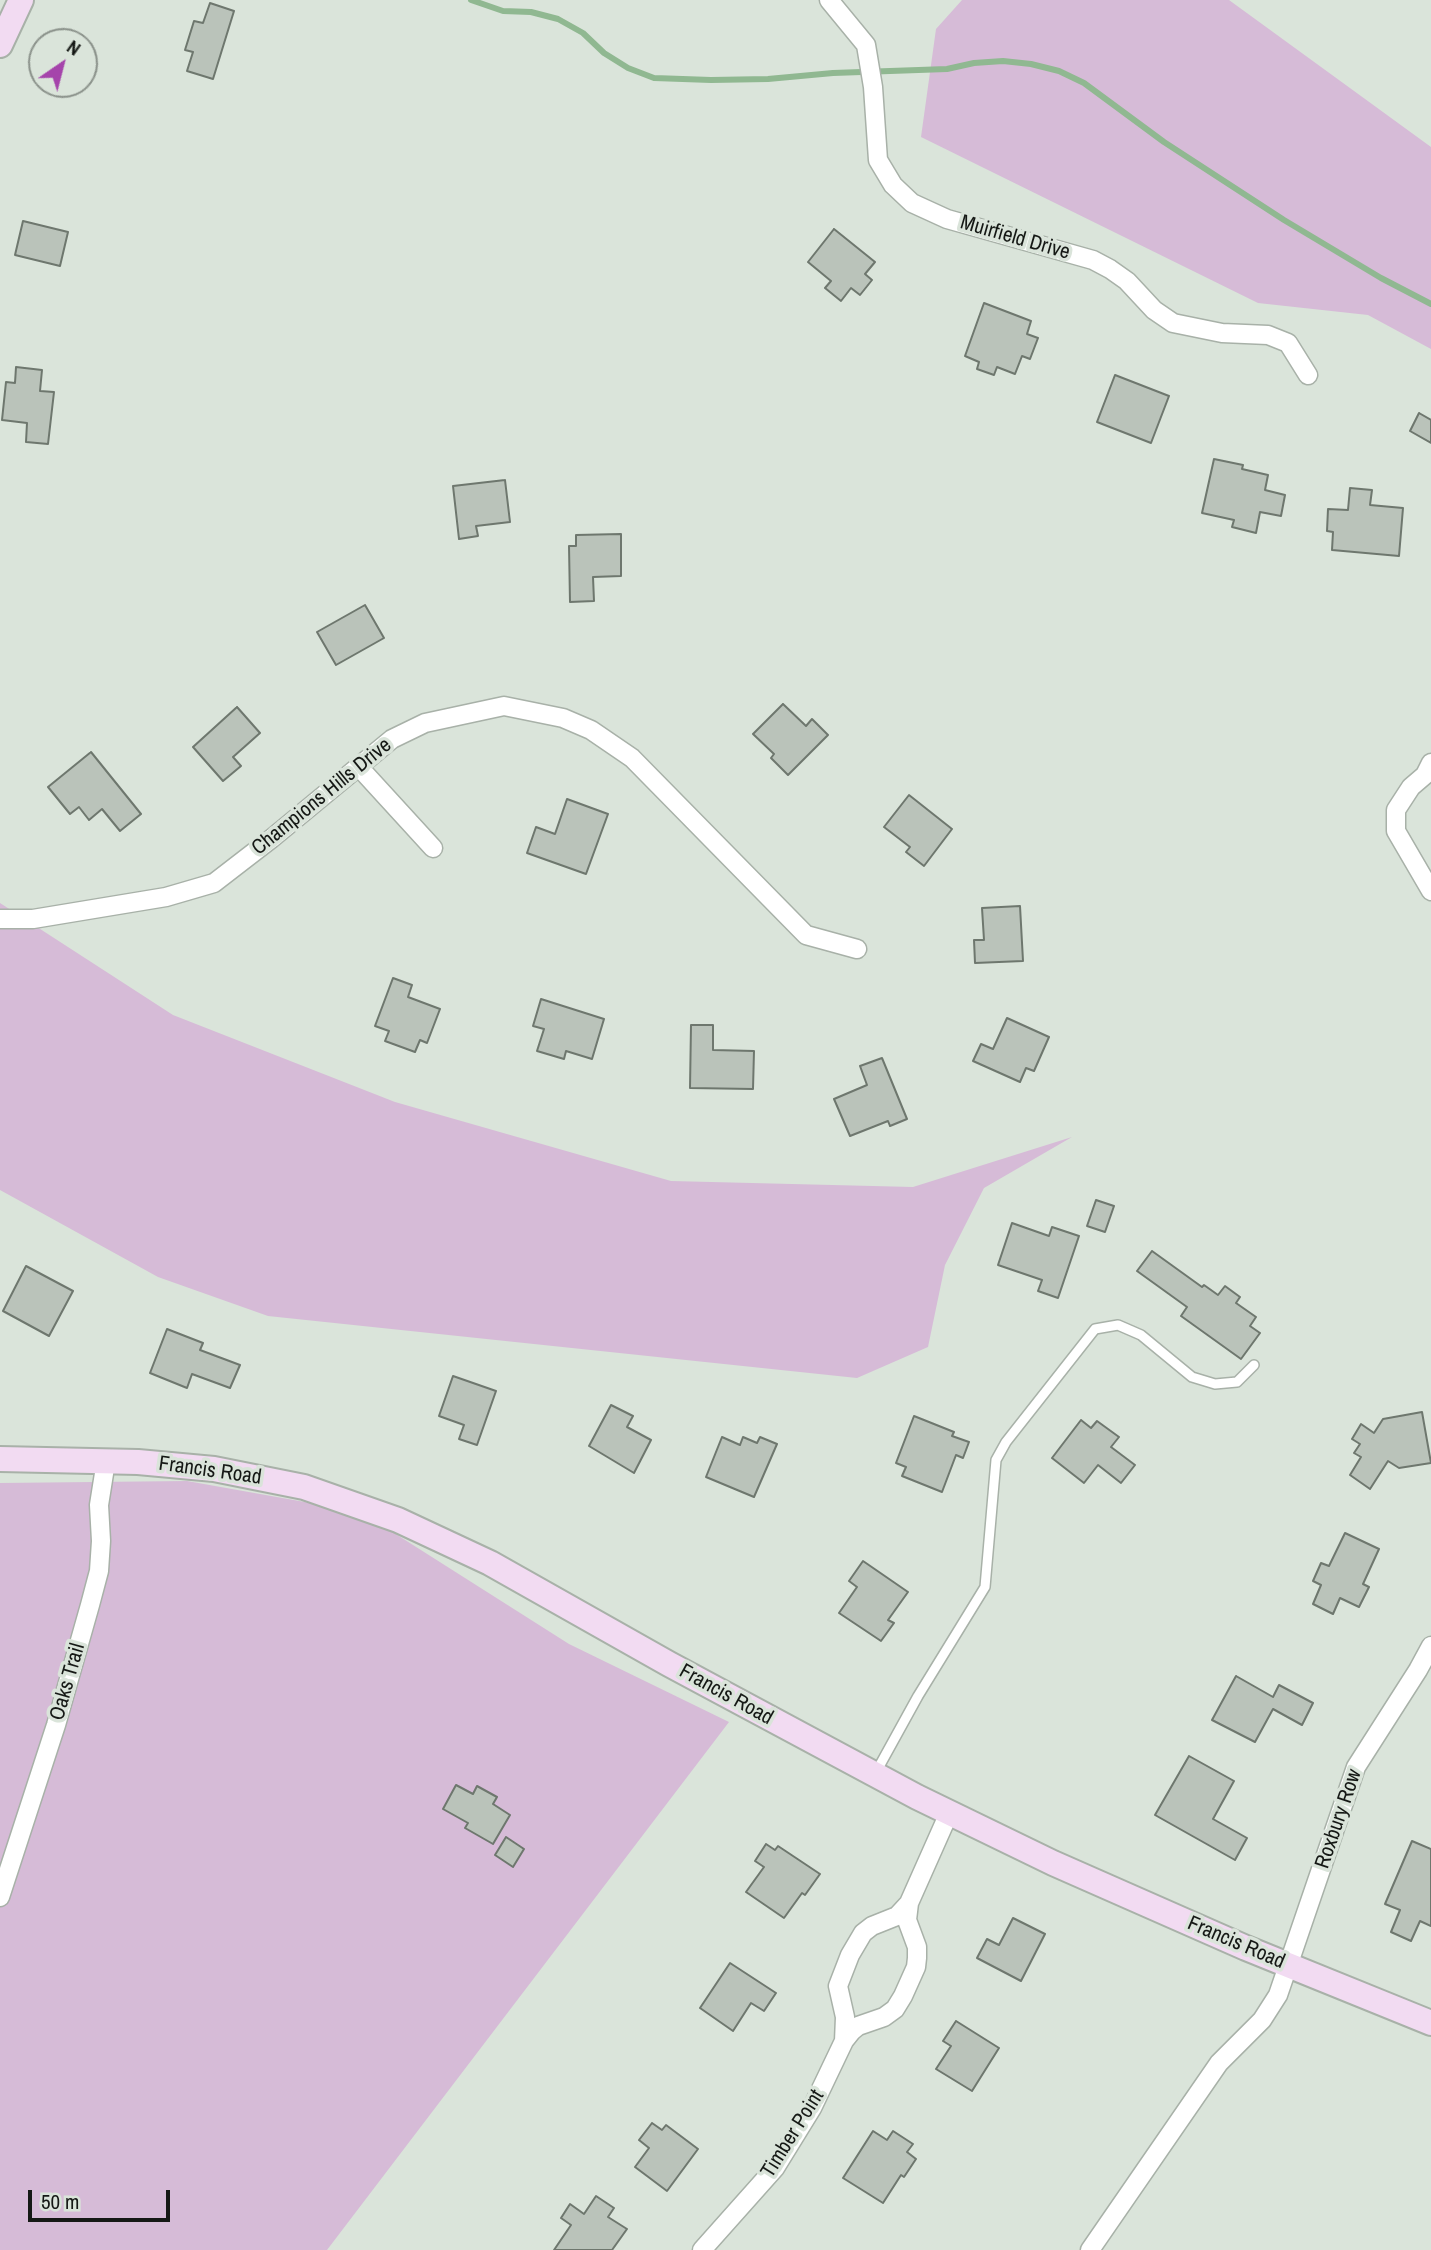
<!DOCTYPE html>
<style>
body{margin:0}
#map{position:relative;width:1431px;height:2250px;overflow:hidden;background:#dae4da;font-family:"Archivo Narrow",sans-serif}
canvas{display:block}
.north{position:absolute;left:28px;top:28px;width:70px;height:70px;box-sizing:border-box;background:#dae4da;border:2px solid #8b928b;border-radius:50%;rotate:35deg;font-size:19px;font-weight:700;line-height:28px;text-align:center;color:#151815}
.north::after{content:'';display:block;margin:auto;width:24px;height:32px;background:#a544ab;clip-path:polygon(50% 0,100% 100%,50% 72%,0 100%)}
.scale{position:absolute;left:28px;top:2190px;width:142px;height:32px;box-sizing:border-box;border:4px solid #151815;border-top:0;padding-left:9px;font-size:21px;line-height:24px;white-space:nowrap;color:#151815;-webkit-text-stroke:5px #dae4da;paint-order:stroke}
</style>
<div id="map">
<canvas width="1431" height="2250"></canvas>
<div class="north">N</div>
<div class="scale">50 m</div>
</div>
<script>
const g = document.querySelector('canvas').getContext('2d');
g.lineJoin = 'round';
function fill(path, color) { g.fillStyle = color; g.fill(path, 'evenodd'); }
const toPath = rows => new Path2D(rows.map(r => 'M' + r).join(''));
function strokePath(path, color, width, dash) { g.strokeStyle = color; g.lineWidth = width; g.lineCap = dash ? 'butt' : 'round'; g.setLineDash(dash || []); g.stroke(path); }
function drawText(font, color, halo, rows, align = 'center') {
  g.font = font + ' "Archivo Narrow",sans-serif'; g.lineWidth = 7; g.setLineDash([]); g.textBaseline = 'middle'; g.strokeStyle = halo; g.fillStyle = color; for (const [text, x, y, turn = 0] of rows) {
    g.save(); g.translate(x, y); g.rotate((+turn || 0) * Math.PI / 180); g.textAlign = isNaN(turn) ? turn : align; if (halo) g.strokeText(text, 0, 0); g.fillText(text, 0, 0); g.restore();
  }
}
fill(toPath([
 [962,0,1229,0,1431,147,1431,349,1368,315,1258,303,921,137,936,29],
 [0,903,173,1015,395,1102,671,1181,913,1187,1072,1137,984,1188,945,1265,928,1347,857,1378,268,1316,158,1277,0,1190],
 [187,1481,361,1512,569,1644,729,1722,327,2250,0,2250,0,1483]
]), '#d6bbd7');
strokePath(toPath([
 [471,0,503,11,531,12,558,19,583,33,604,53,628,68,654,78,711,80,768,79,833,73,947,69,974,63,1003,61,1031,64,1059,71,1084,83,1164,142,1284,220,1381,278,1431,304]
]), '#90b891', 6);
const building = toPath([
 [210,3,234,11,213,79,187,71,193,52,185,50,194,21,203,23,210,3],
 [23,221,68,232,60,266,15,255,23,221],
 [834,229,875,262,865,274,872,280,860,295,851,288,841,301,825,288,831,281,808,262,834,229],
 [984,303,1031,321,1027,334,1038,338,1030,359,1022,356,1015,374,997,367,994,375,977,369,979,362,965,356,984,303],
 [16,367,42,370,40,391,54,392,48,444,26,442,27,423,2,420,6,382,15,383,16,367],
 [1115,375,1169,396,1151,443,1097,422,1115,375],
 [1419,413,1431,420,1431,443,1410,431,1419,413],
 [1214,459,1243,465,1242,469,1268,475,1265,490,1285,495,1281,516,1260,512,1256,533,1232,527,1234,520,1202,513,1214,459],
 [505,480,510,522,476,526,478,536,459,539,453,486,505,480],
 [1350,488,1372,490,1370,505,1403,508,1399,556,1332,550,1333,532,1327,531,1328,509,1348,510,1350,488],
 [621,534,621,576,593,577,594,601,570,602,569,546,576,546,576,535,621,534],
 [365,605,384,638,336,665,317,632,365,605],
 [783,704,806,726,812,719,828,735,788,775,771,758,774,754,753,734,783,704],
 [237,707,260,733,233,757,241,766,223,781,193,747,237,707],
 [91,752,141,814,120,831,102,809,89,820,79,807,70,814,48,787,91,752],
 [909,795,952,829,924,866,906,852,910,847,884,827,909,795],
 [567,799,608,814,586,874,527,853,536,827,555,834,567,799],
 [1020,906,1023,961,975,963,974,940,984,940,982,908,1020,906],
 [393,978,412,985,408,997,440,1009,427,1043,420,1040,415,1052,385,1041,389,1031,375,1026,393,978],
 [541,999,604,1019,592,1059,566,1051,564,1059,537,1051,544,1029,533,1026,541,999],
 [1007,1018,1049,1037,1034,1071,1026,1068,1020,1082,973,1061,981,1044,993,1049,1007,1018],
 [691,1025,713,1025,713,1050,754,1051,753,1089,690,1088,691,1025],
 [882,1058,907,1119,890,1126,888,1121,850,1136,834,1099,867,1085,860,1066,882,1058],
 [1096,1200,1114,1206,1105,1232,1087,1226,1096,1200],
 [1012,1223,1049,1236,1052,1227,1079,1236,1058,1298,1038,1291,1042,1280,998,1265,1012,1223],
 [1152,1251,1202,1287,1204,1285,1218,1295,1225,1286,1240,1297,1236,1303,1256,1317,1250,1326,1260,1333,1241,1359,1181,1316,1187,1307,1137,1271,1152,1251],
 [26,1266,73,1291,49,1336,3,1311,26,1266],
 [167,1329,203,1343,200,1350,240,1365,230,1388,192,1374,187,1388,150,1373,167,1329],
 [453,1376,496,1391,477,1445,459,1439,464,1425,439,1416,453,1376],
 [611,1405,633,1416,627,1427,651,1440,634,1473,589,1446,611,1405],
 [1422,1412,1431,1463,1399,1468,1388,1461,1370,1489,1350,1475,1361,1457,1354,1453,1360,1444,1352,1439,1361,1424,1374,1433,1383,1419,1422,1412],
 [914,1416,954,1432,952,1436,969,1442,963,1458,956,1455,942,1492,902,1476,906,1467,896,1463,914,1416],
 [1081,1420,1091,1428,1097,1421,1119,1437,1111,1447,1135,1465,1121,1483,1098,1465,1084,1483,1052,1458,1081,1420],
 [722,1437,740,1445,743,1437,757,1443,760,1437,777,1444,754,1497,706,1477,722,1437],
 [1345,1533,1379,1549,1363,1584,1369,1587,1359,1607,1340,1598,1333,1614,1313,1604,1321,1585,1313,1581,1321,1563,1329,1566,1345,1533],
 [863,1561,908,1592,888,1620,894,1623,881,1641,839,1613,857,1587,849,1581,863,1561],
 [1236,1676,1273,1697,1279,1685,1313,1703,1302,1725,1273,1709,1255,1742,1212,1720,1236,1676],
 [1189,1756,1234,1781,1213,1819,1247,1838,1235,1860,1155,1815,1189,1756],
 [456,1785,473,1794,477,1786,497,1797,493,1804,510,1815,493,1844,465,1828,468,1823,443,1809,456,1785],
 [506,1837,524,1849,513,1867,495,1855,506,1837],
 [1412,1841,1431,1849,1431,1926,1420,1921,1411,1941,1391,1932,1400,1910,1385,1904,1412,1841],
 [766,1844,775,1850,778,1846,820,1874,805,1895,802,1893,784,1918,746,1892,764,1867,755,1861,766,1844],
 [1013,1918,1045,1934,1021,1981,977,1958,987,1939,999,1945,1013,1918],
 [730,1963,776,1993,764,2011,751,2003,733,2031,700,2008,730,1963],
 [956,2021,999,2048,972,2091,936,2069,951,2046,943,2041,956,2021],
 [652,2123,662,2130,666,2125,698,2149,667,2191,635,2167,649,2148,639,2140,652,2123],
 [873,2131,887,2140,893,2131,913,2144,907,2152,916,2159,904,2177,901,2175,883,2203,843,2178,873,2131],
 [596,2196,614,2208,608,2217,627,2229,612,2250,554,2250,571,2225,561,2218,570,2204,584,2214,596,2196]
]);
fill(building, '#bac3ba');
strokePath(building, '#6e776e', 2);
const lane = toPath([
 [875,1774,918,1696,985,1587,996,1460,1006,1442,1095,1329,1118,1325,1141,1335,1192,1377,1215,1384,1237,1382,1254,1365]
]);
const street = toPath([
 [829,0,866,45,873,87,878,160,893,185,912,203,947,219,1093,260,1110,269,1127,281,1154,310,1173,323,1222,333,1268,335,1288,343,1308,375],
 [1431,763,1425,775,1411,787,1396,810,1396,831,1431,891],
 [358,766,433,848],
 [0,919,33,919,166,897,214,883,271,839,392,739,425,723,504,706,563,718,591,730,632,758,806,935,857,949],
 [0,1897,56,1725,90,1605,99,1571,101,1541,99,1505,106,1461],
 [844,2041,845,2017,838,1986,850,1955,863,1933,872,1926,897,1916,909,1903,949,1813],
 [702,2250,775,2168,812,2108,844,2041,852,2031,858,2026,884,2017,895,2009,903,1996,916,1967,917,1958,917,1947,907,1920,909,1903],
 [1090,2250,1219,2063,1262,2020,1278,1995,1356,1767,1418,1670,1431,1646]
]);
const secondary = toPath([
 [0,45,21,0],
 [0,1459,138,1462,214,1469,304,1487,398,1520,490,1563,669,1664,917,1797,1053,1863,1246,1948,1431,2023]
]);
strokePath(lane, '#a8b1a8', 12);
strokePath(street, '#a8b1a8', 21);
strokePath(secondary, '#a8b1a8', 28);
strokePath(lane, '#fff', 9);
strokePath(street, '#fff', 18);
strokePath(secondary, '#f2dbf2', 24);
drawText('21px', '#151815', '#dae4da', [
 ["Muirfield Drive",1015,238,16],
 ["Champions Hills Drive",322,797,-39],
 ["Francis Road",210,1471,8],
 ["Oaks Trail",68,1682,-74],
 ["Francis Road",726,1695,29],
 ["Roxbury Row",1339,1819,-71],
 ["Francis Road",1236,1943,23],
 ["Timber Point",793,2134,-58]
]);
</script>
